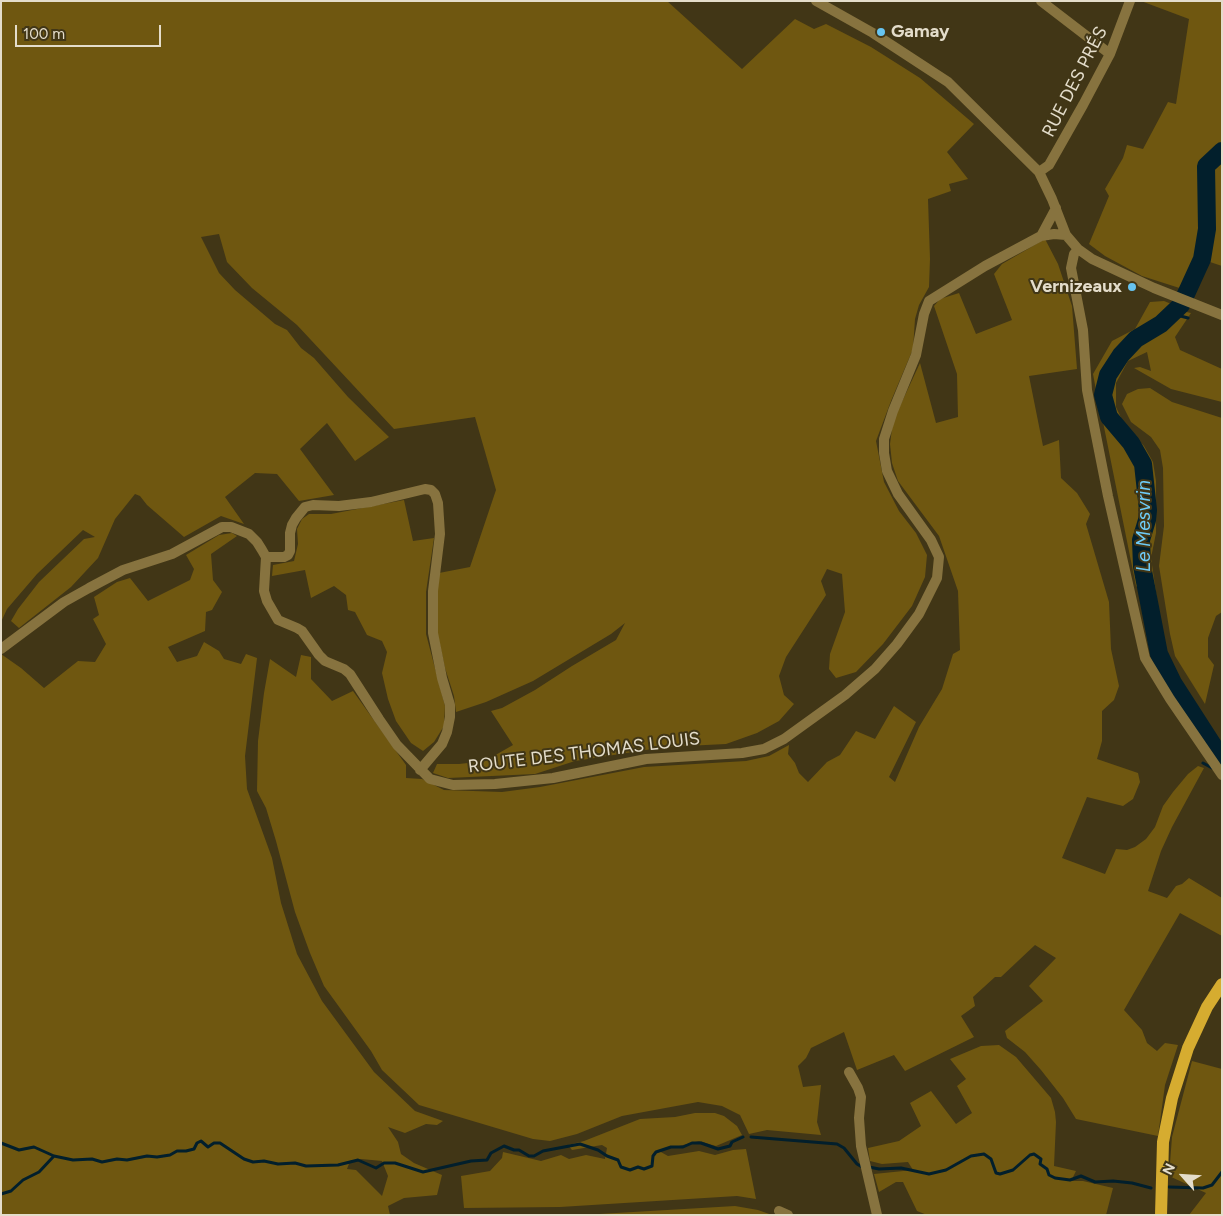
<!DOCTYPE html>
<meta charset="utf-8">
<style>
body{margin:0}
#map{position:relative;width:1223px;height:1216px;overflow:hidden;background:#413616;font-family:Figtree,sans-serif}
canvas{display:block}
.frame{position:absolute;inset:0;border:2px solid #e4ddcb;pointer-events:none}
.north{position:absolute;left:1158px;top:1151px;width:50px;height:50px;-webkit-text-stroke:4px #413616;paint-order:stroke;rotate:296deg;font-size:14px;font-weight:700;line-height:20px;text-align:center;color:#e4ddcb}
.north::after{content:'';display:block;margin:auto;width:18px;height:22px;background:#e4ddcb;clip-path:polygon(50% 0,100% 100%,50% 72%,0 100%)}
.scale{position:absolute;left:15px;top:25px;width:146px;height:22px;box-sizing:border-box;border:2px solid #e4ddcb;border-top:0;padding-left:6px;font-size:15px;line-height:18px;white-space:nowrap;color:#e4ddcb;-webkit-text-stroke:4px #413616;paint-order:stroke}
</style>
<div id="map">
<canvas width="1223" height="1216"></canvas>
<div class="frame"></div>
<div class="north">N</div>
<div class="scale">100 m</div>
</div>
<script>
const g = document.querySelector('canvas').getContext('2d');
g.lineJoin = 'round';
function fill(path, color) { g.fillStyle = color; g.fill(path, 'evenodd'); }
const toPath = rows => new Path2D(rows.map(r => 'M' + r).join(''));
function strokePath(path, color, width, dash) { g.strokeStyle = color; g.lineWidth = width; g.lineCap = dash ? 'butt' : 'round'; g.setLineDash(dash || []); g.stroke(path); }
function drawText(font, color, halo, rows, align = 'center') {
  g.font = font + ' Figtree,sans-serif'; g.lineWidth = 4; g.setLineDash([]); g.textBaseline = 'middle'; g.strokeStyle = halo; g.fillStyle = color; for (const [text, x, y, turn = 0] of rows) {
    g.save(); g.translate(x, y); g.rotate((+turn || 0) * Math.PI / 180); g.textAlign = isNaN(turn) ? turn : align; if (halo) g.strokeText(text, 0, 0); g.fillText(text, 0, 0); g.restore();
  }
}
fill(toPath([
 [1,1,667,1,742,69,795,19,814,29,826,24,871,47,920,78,974,124,947,152,968,179,949,184,951,191,928,199,930,259,929,287,919,305,915,319,913,349,891,401,876,441,884,482,899,511,916,533,927,555,925,577,912,606,883,644,856,672,836,678,829,669,830,654,845,612,842,574,827,569,821,581,826,595,786,657,779,676,784,695,794,704,779,721,757,733,726,744,665,747,575,761,535,774,448,778,433,773,437,764,459,764,485,761,513,745,491,711,502,708,535,690,572,666,616,640,625,623,611,634,533,681,486,702,456,712,454,696,445,668,438,636,436,609,439,573,470,567,496,490,475,417,394,429,297,325,252,288,227,262,219,234,201,237,219,273,235,290,275,324,287,330,301,348,314,358,348,397,389,437,355,461,327,423,300,449,334,495,299,501,277,474,255,473,225,497,244,524,221,516,184,537,147,505,140,496,135,494,115,519,98,558,71,587,19,628,11,621,18,609,39,582,84,539,95,537,83,530,37,574,7,609,1,622],
 [1141,1,1222,1,1222,266,1207,261,1195,293,1142,276,1105,256,1089,244,1109,196,1105,189,1123,158,1127,145,1143,149,1168,102,1176,104,1189,19],
 [1045,239,1058,264,1072,306,1077,369,1029,376,1043,446,1059,440,1061,478,1077,493,1090,514,1086,524,1109,602,1111,649,1119,686,1114,700,1102,711,1102,741,1097,759,1138,773,1140,782,1133,799,1123,806,1087,797,1062,858,1105,874,1116,849,1127,850,1135,847,1146,839,1155,827,1163,806,1173,792,1188,774,1198,766,1204,768,1172,827,1161,851,1148,891,1167,898,1176,886,1182,884,1189,878,1222,898,1222,936,1180,913,1124,1010,1142,1030,1147,1043,1157,1051,1165,1043,1178,1045,1165,1085,1158,1136,1076,1119,1063,1098,1041,1070,1025,1052,1007,1038,1005,1031,1043,1001,1029,986,1056,958,1035,945,1001,977,995,977,973,997,975,1006,961,1016,974,1037,905,1071,894,1055,857,1070,844,1032,811,1048,806,1058,798,1066,803,1087,821,1085,817,1122,821,1135,767,1130,749,1134,740,1115,722,1106,698,1102,622,1116,577,1134,550,1141,533,1139,419,1105,382,1070,371,1051,324,986,310,953,295,912,276,841,266,808,257,791,258,741,264,693,270,659,296,677,301,655,311,657,311,679,332,701,353,691,406,765,406,778,422,779,444,790,502,792,540,787,644,767,746,761,769,756,789,745,788,754,795,763,799,773,808,782,827,762,840,755,856,731,875,739,894,706,916,722,889,777,895,782,919,727,942,689,953,654,960,650,958,591,939,536,898,481,892,463,890,444,893,421,920,363,936,423,958,417,957,374,934,306,940,299,959,293,976,334,1012,320,994,274,1002,264],
 [1164,301,1174,305,1146,328,1135,329,1107,366,1096,390,1093,374,1112,341,1135,329,1150,302],
 [1182,311,1191,313,1175,337,1180,350,1222,369,1222,402,1171,389,1134,368,1140,367,1151,371,1147,352,1128,361,1116,383,1116,407,1124,424,1144,446,1153,462,1156,481,1156,533,1151,558,1164,647,1160,643,1148,583,1144,542,1150,526,1151,512,1147,472,1143,458,1131,439,1116,422,1107,394,1110,381,1126,356,1140,343,1158,332],
 [1150,388,1172,402,1222,418,1222,612,1216,616,1208,638,1208,657,1214,665,1205,704,1175,656,1170,634,1159,566,1164,526,1163,468,1160,450,1151,437,1131,422,1122,404,1127,394,1138,389],
 [1103,422,1111,428,1129,450,1139,465,1144,515,1138,546,1142,591,1136,586],
 [404,500,413,541,434,538,426,592,426,634,445,706,444,726,434,742,423,751,411,743,396,721,388,699,382,673,387,652,382,641,367,635,355,612,348,610,346,595,334,586,311,598,305,570,272,576,273,565,294,561,298,544,297,529,302,519,309,514,331,514],
 [232,533,237,536,211,554,213,580,222,592,212,610,206,612,205,631,168,647,177,662,197,656,204,642,219,651,224,659,241,664,246,654,257,658,245,756,247,789,272,858,281,903,297,954,322,1001,374,1072,415,1111,443,1121,437,1125,426,1124,405,1133,388,1127,398,1142,401,1154,414,1163,442,1175,437,1195,404,1198,388,1206,390,1215,1,1215,1,654,21,668,44,688,78,661,95,662,106,644,93,619,99,615,94,597,117,582,130,578,148,601,190,580,194,569,186,555,219,535],
 [361,1159,382,1161,388,1176,382,1196,356,1170,347,1169,350,1161],
 [999,1045,1016,1057,1051,1098,1055,1112,1056,1122,1054,1166,1076,1171,1071,1181,1083,1181,1113,1188,1106,1215,927,1215,917,1211,903,1182,896,1182,879,1192,874,1174,913,1170,908,1162,882,1164,870,1161,868,1148,899,1141,921,1126,910,1103,931,1091,956,1124,972,1113,957,1086,966,1079,950,1059,981,1046],
 [1192,1061,1222,1069,1222,1215,1189,1215,1206,1193,1169,1176,1172,1137],
 [695,1113,715,1113,724,1116,737,1126,742,1135,716,1146,699,1141,659,1151,668,1156,699,1151,715,1155,733,1150,746,1149,756,1199,737,1196,560,1207,464,1208,461,1176,490,1171,502,1158,503,1152,541,1161,561,1155,569,1159,586,1155,605,1159,607,1148,602,1145,572,1150,568,1145,584,1141,640,1119,675,1117],
 [735,1206,758,1210,772,1215,582,1215]
]), '#6f5710');
strokePath(toPath([
 [1173,314,1188,318],
 [1203,763,1212,768],
 [751,1137,837,1144,844,1148,857,1164,862,1167],
 [1,1143,19,1150,34,1147,54,1156,73,1160,92,1159,102,1162,117,1159,127,1160,147,1156,157,1157,170,1155,177,1151,186,1151,194,1149,197,1143,201,1141,208,1147,214,1143,220,1143,244,1159,253,1162,264,1161,278,1164,295,1163,306,1166,338,1165,358,1160,376,1168,384,1163,395,1163,423,1172,471,1161,487,1160,491,1153,504,1146,514,1150,519,1150,529,1156,534,1156,543,1151,580,1144,598,1150,607,1156,618,1160,621,1167,630,1170,638,1167,644,1169,652,1166,653,1156,656,1152,671,1147,683,1147,692,1143,701,1143,718,1149,730,1146,732,1142,743,1137],
 [869,1167,879,1169,901,1168,929,1174,946,1170,971,1156,984,1154,991,1159,996,1173,1000,1174,1013,1170,1030,1155,1034,1154,1041,1159,1040,1164,1047,1169,1049,1175,1055,1178,1070,1180,1081,1176,1095,1182,1113,1181,1132,1183,1151,1188],
 [1169,1187,1203,1188,1212,1185,1222,1172],
 [1,1194,11,1191,23,1180,39,1172,54,1156]
]), '#021f2c', 3);
strokePath(toPath([
 [1222,151,1206,166,1207,229,1202,259,1181,305,1161,324,1136,339,1121,355,1108,375,1103,395,1109,417,1131,443,1143,464,1148,510,1147,520,1141,540,1142,566,1159,654,1173,683,1222,759]
]), '#021f2c', 18);
strokePath(toPath([
 [816,1,873,33,948,82,1039,172,1052,199,1066,235,1078,249,1092,259,1154,288,1222,315],
 [1041,1,1110,54],
 [1039,172,1049,165,1083,105,1110,54,1130,1],
 [1041,236,1056,208],
 [1078,249,1074,254,1071,268,1083,330,1087,390,1108,496,1145,658,1170,699,1222,775],
 [266,557,284,557,288,555,290,551,290,533,292,525,296,518,305,507,313,505,339,506,371,502,425,489,431,490,435,494,438,503,440,534,433,591,433,633,442,678,450,705,450,717,447,732,442,744,420,770],
 [1,649,64,602,89,588,123,570,172,554,222,527,231,527,249,534,257,542,262,550,266,557,264,591,267,601,278,620,297,628,302,631,319,655,325,661,344,669,350,674,379,719,397,745,430,779,453,785,495,784,553,778,646,759,742,753,764,749,784,739,845,695,875,669,897,644,919,614,937,578,939,557,931,540,898,494,887,471,884,453,884,439,893,411,916,355,924,314,929,301,985,266,1041,236,1054,234,1066,235],
 [849,1072,858,1088,861,1097,859,1118,861,1146,877,1215],
 [779,1211,788,1215]
]), '#87733f', 10);
strokePath(toPath([
 [1161,1215,1163,1142,1172,1098,1188,1048,1207,1007,1222,984]
]), '#d6ac30', 12);
for (const [x, y, r, color] of [
 [881,32,5,"#67c4f0"],
 [1132,287,5,"#67c4f0"]
]) { const dot = new Path2D(); dot.arc(x, y, r, 0, 2 * Math.PI); g.fillStyle = color; g.fill(dot); strokePath(dot, '#413616', 2); }
drawText('bold 18px', '#e4ddcb', '#413616', [
 ["Gamay",891,32],
 ["Vernizeaux",1122,287,"right"]
], 'left');
drawText('18px', '#e4ddcb', '#413616', [
 ["RUE DES PRÉS",1075,82,-63],
 ["ROUTE DES THOMAS LOUIS",584,753,-7]
]);
drawText('italic 19px', '#6eccf8', '#413616', [
 ["Le Mesvrin",1144,526,-90]
]);
</script>
